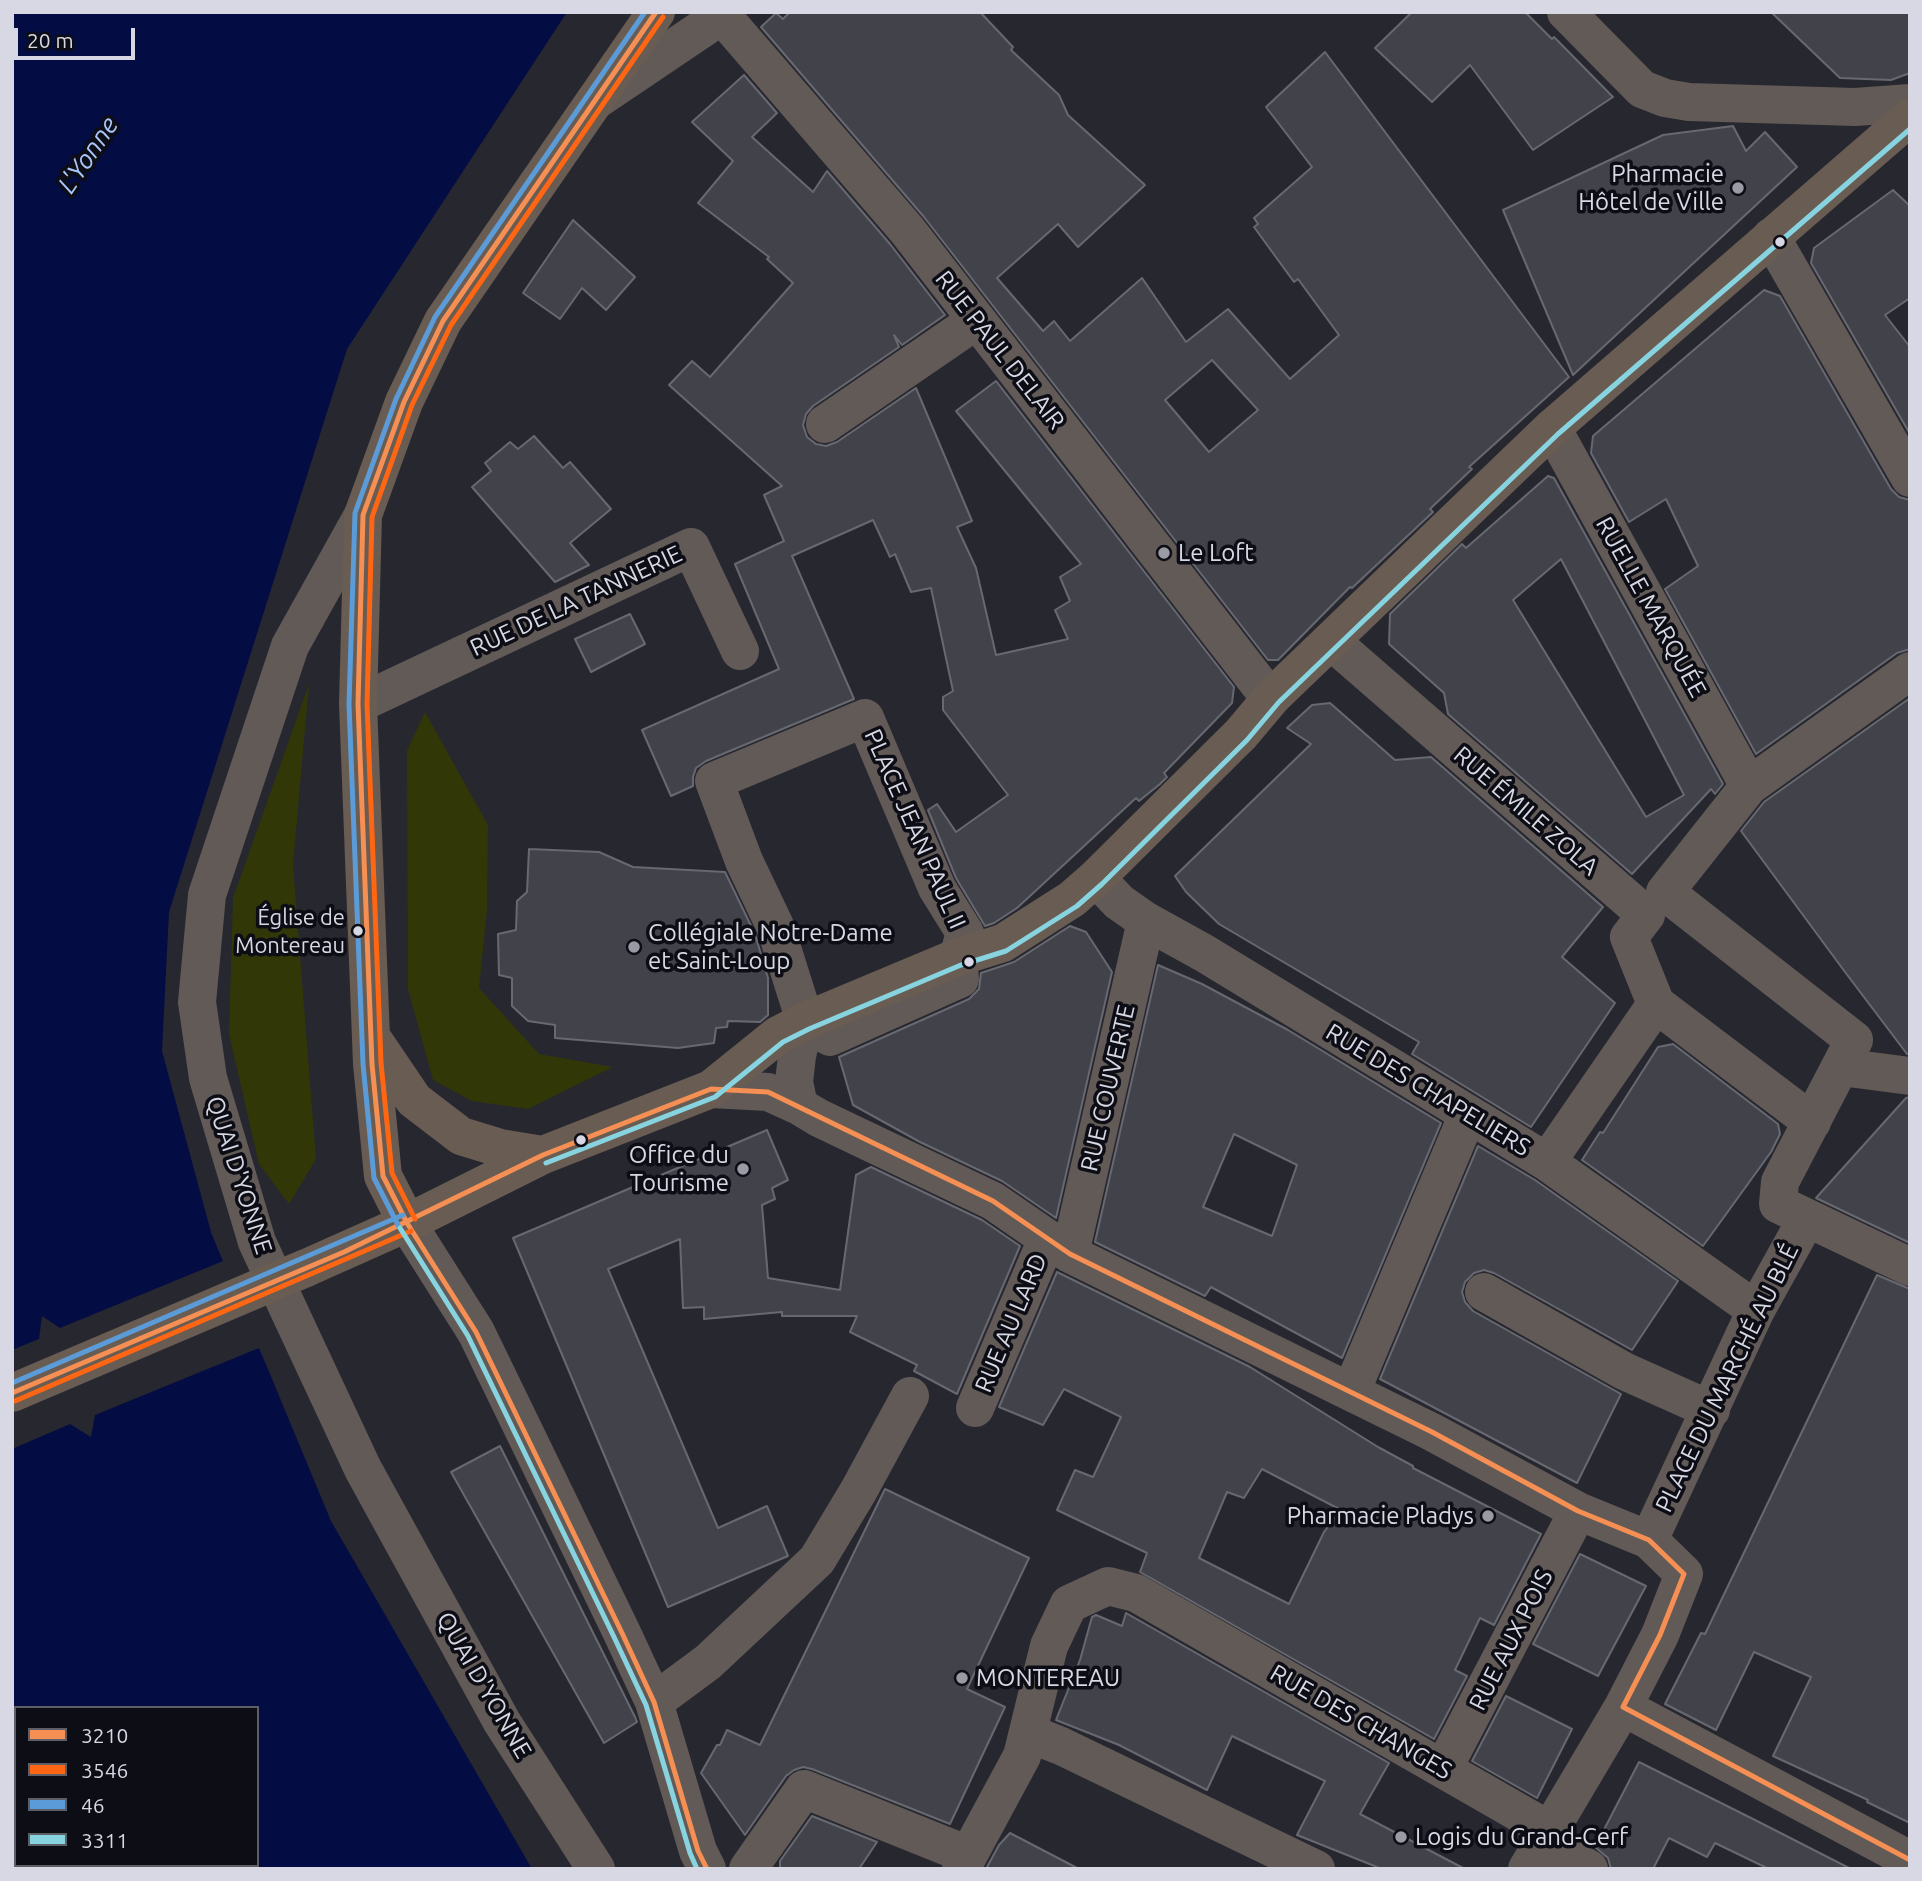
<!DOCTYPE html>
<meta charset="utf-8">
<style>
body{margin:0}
#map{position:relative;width:1922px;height:1881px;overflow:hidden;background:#272730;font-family:Ubuntu,sans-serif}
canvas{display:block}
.frame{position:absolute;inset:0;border:14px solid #d7d8e3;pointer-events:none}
.legend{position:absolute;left:14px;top:1706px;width:245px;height:161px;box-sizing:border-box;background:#0d0d15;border:2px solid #5e5e67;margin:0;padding:9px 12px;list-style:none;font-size:21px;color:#d7d8e3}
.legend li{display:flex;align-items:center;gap:14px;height:35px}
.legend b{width:35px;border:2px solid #5e5e67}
.scale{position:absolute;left:14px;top:28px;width:121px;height:32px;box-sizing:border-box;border:4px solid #d7d8e3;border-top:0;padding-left:9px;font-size:21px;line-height:24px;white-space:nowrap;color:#d7d8e3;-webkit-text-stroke:5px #0d0d15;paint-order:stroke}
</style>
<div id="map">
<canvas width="1922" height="1881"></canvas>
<div class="frame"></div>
<ul class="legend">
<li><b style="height:9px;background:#f58f53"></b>3210</li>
<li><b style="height:9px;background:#ff6613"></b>3546</li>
<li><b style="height:9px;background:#5b9cd8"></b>46</li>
<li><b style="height:9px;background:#87d3df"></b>3311</li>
</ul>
<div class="scale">20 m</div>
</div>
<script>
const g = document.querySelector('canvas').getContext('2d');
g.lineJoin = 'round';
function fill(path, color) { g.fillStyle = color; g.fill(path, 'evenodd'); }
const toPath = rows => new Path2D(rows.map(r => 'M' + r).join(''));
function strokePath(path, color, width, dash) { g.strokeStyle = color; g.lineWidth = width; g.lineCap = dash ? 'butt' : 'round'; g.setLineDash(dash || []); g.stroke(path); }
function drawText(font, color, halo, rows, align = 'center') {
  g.font = font + ' Ubuntu,sans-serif'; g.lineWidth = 7; g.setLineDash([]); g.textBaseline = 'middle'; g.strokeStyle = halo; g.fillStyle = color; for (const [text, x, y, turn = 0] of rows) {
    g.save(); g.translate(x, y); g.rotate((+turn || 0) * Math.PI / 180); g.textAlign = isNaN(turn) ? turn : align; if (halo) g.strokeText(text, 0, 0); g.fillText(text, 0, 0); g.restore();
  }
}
fill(toPath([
 [309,684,293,865,316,1159,289,1204,259,1164,229,1034,233,898],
 [425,712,488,825,487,910,479,988,539,1054,613,1067,528,1109,472,1101,433,1080,408,989,407,751]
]), '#323707');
fill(toPath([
 [12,12,567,12,347,349,169,912,162,1051,211,1232,331,1521,532,1869,12,1869],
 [16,1708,257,1708,257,1865,16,1865]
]), '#040c44');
fill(toPath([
 [215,1231,274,1373,271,1374,259,1348,95,1415,91,1437,70,1424,12,1449,12,1350,39,1339,42,1316,60,1328,223,1261,211,1232]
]), '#272730');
const building = toPath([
 [790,12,980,12,1013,47,1011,50,1059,95,1068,115,1145,185,1078,247,1058,224,997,278,1043,331,1054,321,1070,341,1142,278,1186,342,1228,309,1290,379,1339,335,1298,279,1294,282,1254,227,1258,224,1254,218,1312,167,1266,107,1325,52,1569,377,1469,467,1472,469,1430,509,1433,512,1352,588,1350,587,1278,660,1268,660,924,217,761,27,776,13,783,19,790,12],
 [1212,360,1258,410,1209,452,1165,400,1212,360],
 [1412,12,1525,12,1552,39,1554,37,1613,97,1533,150,1470,65,1432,102,1375,48,1412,12],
 [1771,12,1910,12,1910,73,1891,80,1840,78,1771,12],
 [744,75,777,113,752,137,813,192,827,171,890,244,945,315,902,345,894,335,899,347,813,406,806,414,803,425,807,437,816,444,826,446,837,442,916,388,972,521,957,527,976,568,996,655,1068,639,1055,610,1070,601,1060,577,1081,564,956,411,996,381,1234,687,1232,703,1164,773,1167,777,1160,784,1139,801,1136,798,1017,908,994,923,985,926,956,878,928,810,937,804,956,832,1008,795,943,710,943,697,953,691,931,588,911,592,895,554,890,557,873,520,792,556,854,699,706,761,696,768,693,777,693,786,671,796,642,730,779,669,735,564,784,541,764,495,782,486,669,385,692,361,710,377,793,283,767,259,769,257,698,203,733,161,692,122,744,75],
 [1733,126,1746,151,1765,132,1797,167,1573,375,1503,210,1663,135,1733,126],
 [1893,190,1910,206,1910,298,1885,315,1910,347,1910,434,1811,263,1814,248,1893,190],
 [573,220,635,277,606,310,582,288,560,319,523,293,573,220],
 [1764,290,1780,296,1891,489,1899,497,1910,500,1910,649,1897,653,1756,754,1665,589,1698,566,1666,499,1629,522,1591,453,1593,436,1764,290],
 [534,436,563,468,570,462,611,509,570,543,589,565,555,582,472,487,491,471,485,463,510,442,518,449,534,436],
 [1548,476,1554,478,1723,784,1715,794,1711,789,1632,874,1448,714,1444,693,1389,644,1390,614,1462,544,1466,548,1548,476],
 [1561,559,1684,795,1646,817,1513,600,1561,559],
 [630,614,645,644,591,672,575,639,630,614],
 [1910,698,1910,1054,1907,1054,1845,972,1741,831,1764,802,1910,698],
 [1330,703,1395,760,1431,757,1603,907,1562,957,1615,1003,1531,1127,1412,1054,1419,1042,1219,924,1186,892,1175,876,1311,744,1287,728,1312,705,1330,703],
 [529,849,599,852,633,867,725,872,755,934,768,978,768,1015,760,1022,728,1021,727,1027,716,1028,714,1043,678,1048,555,1038,555,1025,528,1021,512,1006,512,978,499,975,498,934,516,930,517,901,527,892,529,849],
 [1070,926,1086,932,1112,972,1056,1218,1002,1181,920,1142,853,1105,839,1057,969,999,979,989,981,973,1014,962,1070,926],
 [1158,965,1202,984,1288,1030,1441,1123,1342,1358,1211,1287,1205,1296,1095,1242,1158,965],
 [1234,1134,1297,1165,1272,1236,1203,1207,1234,1134],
 [1673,1044,1778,1124,1780,1134,1771,1152,1703,1246,1582,1160,1600,1132,1603,1133,1658,1047,1673,1044],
 [1910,1097,1910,1243,1816,1198,1906,1098,1910,1097],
 [767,1130,788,1180,772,1188,775,1199,762,1205,768,1278,840,1290,856,1175,871,1167,982,1220,1020,1246,957,1394,914,1371,917,1365,850,1332,857,1316,782,1316,782,1312,704,1319,704,1307,683,1308,680,1239,608,1269,718,1528,767,1506,788,1556,668,1607,513,1238,767,1130],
 [1478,1146,1535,1180,1678,1281,1632,1350,1494,1273,1484,1270,1474,1273,1465,1282,1462,1292,1465,1302,1473,1311,1621,1394,1577,1483,1380,1379,1478,1146],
 [1057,1272,1250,1367,1378,1447,1413,1466,1413,1468,1541,1534,1494,1625,1480,1618,1455,1670,1467,1676,1434,1739,1140,1572,1147,1553,1057,1510,1075,1470,1093,1477,1121,1417,1064,1389,1043,1425,999,1407,1057,1272],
 [1262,1469,1341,1510,1324,1532,1289,1604,1199,1558,1227,1492,1244,1498,1262,1469],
 [1877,1275,1910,1289,1910,1823,1867,1802,1868,1800,1773,1756,1811,1677,1754,1652,1716,1730,1665,1704,1701,1633,1705,1634,1877,1275],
 [500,1446,635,1717,637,1722,604,1743,451,1472,500,1446],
 [885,1489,1029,1558,967,1689,1005,1707,950,1824,812,1769,803,1767,794,1770,786,1776,745,1835,701,1773,717,1745,720,1745,727,1730,760,1745,885,1489],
 [1580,1554,1646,1586,1598,1676,1533,1644,1580,1554],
 [1126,1613,1389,1763,1360,1814,1465,1869,1382,1869,1297,1835,1325,1781,1232,1736,1207,1790,1119,1745,1056,1720,1080,1660,1092,1617,1096,1615,1122,1626,1126,1613],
 [1506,1696,1572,1729,1537,1798,1472,1761,1506,1696],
 [1639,1762,1757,1821,1851,1869,1769,1869,1715,1843,1707,1857,1669,1838,1653,1869,1611,1869,1608,1858,1595,1847,1639,1762],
 [812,1816,877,1842,859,1869,780,1869,780,1861,812,1816],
 [1010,1833,1079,1869,986,1869,999,1845,1010,1833]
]);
fill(building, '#42424a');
strokePath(building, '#686871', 2);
strokePath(toPath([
 [719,12,907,230,1259,684,1273,696],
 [1566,12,1642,89,1665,98,1689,102,1855,107,1910,103],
 [595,101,727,12],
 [1771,237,1910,478],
 [825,424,977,320],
 [1552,428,1749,786],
 [363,515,290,646,207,895,197,1002,208,1078,257,1242,363,1469,502,1722,596,1869],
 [1331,641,1646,915,1629,937,1656,1004],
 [1910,671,1749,786,1665,892,1854,1040,1780,1182,1778,1204,1910,1267],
 [358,704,691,547,740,651],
 [865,718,937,888,965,933,958,957,960,979,830,1037,805,1021,775,926,744,861,714,781,865,718],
 [1096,878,1119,902,1146,921,1204,953,1547,1162,1756,1310],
 [1656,1004,1812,1122],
 [1841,1067,1910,1076],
 [711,1089,768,1092,799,1106,819,1118,993,1201,1070,1254,1432,1432,1578,1511,1649,1540,1684,1574,1660,1635,1623,1707,1527,1869],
 [799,1106,794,1082,797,1056,805,1021],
 [1547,1162,1656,1004],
 [407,1223,476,1332,622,1633,654,1702,698,1851,707,1869],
 [1070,1254,1146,921],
 [1484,1292,1624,1371,1711,1410],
 [1351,1392,1468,1114],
 [975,1408,1047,1239],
 [1649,1540,1756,1310,1807,1218],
 [654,1702,708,1662,817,1560,859,1490,910,1396],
 [1623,1707,1910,1860],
 [1028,1733,1061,1746,1316,1869],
 [1443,1769,1578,1511],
 [1543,1842,1589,1869],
 [748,1869,804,1789,968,1855],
 [961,1869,1022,1756,1049,1646,1069,1604,1108,1586,1136,1593,1549,1830]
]), '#625a57', 38);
strokePath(toPath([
 [372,1038,414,1100,461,1136,500,1148,543,1155],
 [407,1223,383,1176,372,1064,358,704,363,515,404,402,443,321,656,12],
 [306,1268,407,1223,543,1155,711,1089,778,1035,805,1021,958,957,1003,943,1072,899,1096,878,1241,734,1273,696,1552,428,1910,117]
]), '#685c53', 38);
strokePath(toPath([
 [12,1393,306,1268]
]), '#685c53', 38);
strokePath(toPath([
 [656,12,443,321,404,402,363,515,358,704,372,1064,383,1176,407,1223,476,1332,622,1633,654,1702,698,1851,707,1869],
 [12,1393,344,1252,543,1155,711,1089,768,1092,993,1201,1070,1254,1432,1432,1578,1511,1649,1540,1684,1574,1660,1635,1623,1707,1910,1860]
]), '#f58f53', 5);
strokePath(toPath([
 [415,1219,392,1173,381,1063,367,704,372,517,412,405,451,325,663,17],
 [15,1401,411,1231]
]), '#ff6613', 5);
strokePath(toPath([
 [399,1227,374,1178,363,1064,349,704,355,513,396,399,435,317,645,12],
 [12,1383,403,1215]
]), '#5b9cd8', 5);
strokePath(toPath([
 [546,1163,715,1097,783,1042,809,1029,961,965,1006,951,1077,906,1102,884,1247,740,1279,702,1558,434,1910,129],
 [400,1228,468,1336,614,1637,646,1705,690,1853,697,1869]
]), '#87d3df', 5);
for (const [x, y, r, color] of [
 [1738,188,7,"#999aa4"],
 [1780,242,6,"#d7d8e3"],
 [1164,553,7,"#999aa4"],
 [358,931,6,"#d7d8e3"],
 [634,947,7,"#999aa4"],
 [969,962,6,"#d7d8e3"],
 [581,1140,6,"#d7d8e3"],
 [743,1169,7,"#999aa4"],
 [1488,1516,7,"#999aa4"],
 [962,1678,7,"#999aa4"],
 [1401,1837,7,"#999aa4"]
]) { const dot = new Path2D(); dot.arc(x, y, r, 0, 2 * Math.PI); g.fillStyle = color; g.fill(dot); strokePath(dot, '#0d0d15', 2.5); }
drawText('22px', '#d7d8e3', '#0d0d15', [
 ["Église de",345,918],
 ["Montereau",345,946]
], 'right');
drawText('24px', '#d7d8e3', '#0d0d15', [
 ["Pharmacie",1724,174,"right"],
 ["Hôtel de Ville",1724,202,"right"],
 ["Le Loft",1178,553],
 ["Collégiale Notre-Dame",648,933],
 ["et Saint-Loup",648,961],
 ["Office du",729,1155,"right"],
 ["Tourisme",729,1183,"right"],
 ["Pharmacie Pladys",1474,1516,"right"],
 ["MONTEREAU",976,1678],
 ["Logis du Grand-Cerf",1415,1837]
], 'left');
drawText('24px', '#d7d8e3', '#0d0d15', [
 ["RUE PAUL DELAIR",1000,350,52],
 ["RUE DE LA TANNERIE",576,601,-25],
 ["RUELLE MARQUÉE",1651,607,61],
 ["RUE ÉMILE ZOLA",1526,811,41],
 ["PLACE JEAN PAUL II",915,829,66],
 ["RUE COUVERTE",1108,1088,-77],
 ["RUE DES CHAPELIERS",1428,1090,31],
 ["QUAI D'YONNE",239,1175,72],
 ["RUE AU LARD",1011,1323,-67],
 ["PLACE DU MARCHÉ AU BLÉ",1727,1378,-64],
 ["RUE AUX POIS",1511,1640,-63],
 ["QUAI D'YONNE",484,1685,60],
 ["RUE DES CHANGES",1361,1722,30]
]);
drawText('italic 26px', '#aac5fd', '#0d0d15', [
 ["L'Yonne",88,155,-56]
]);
</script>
